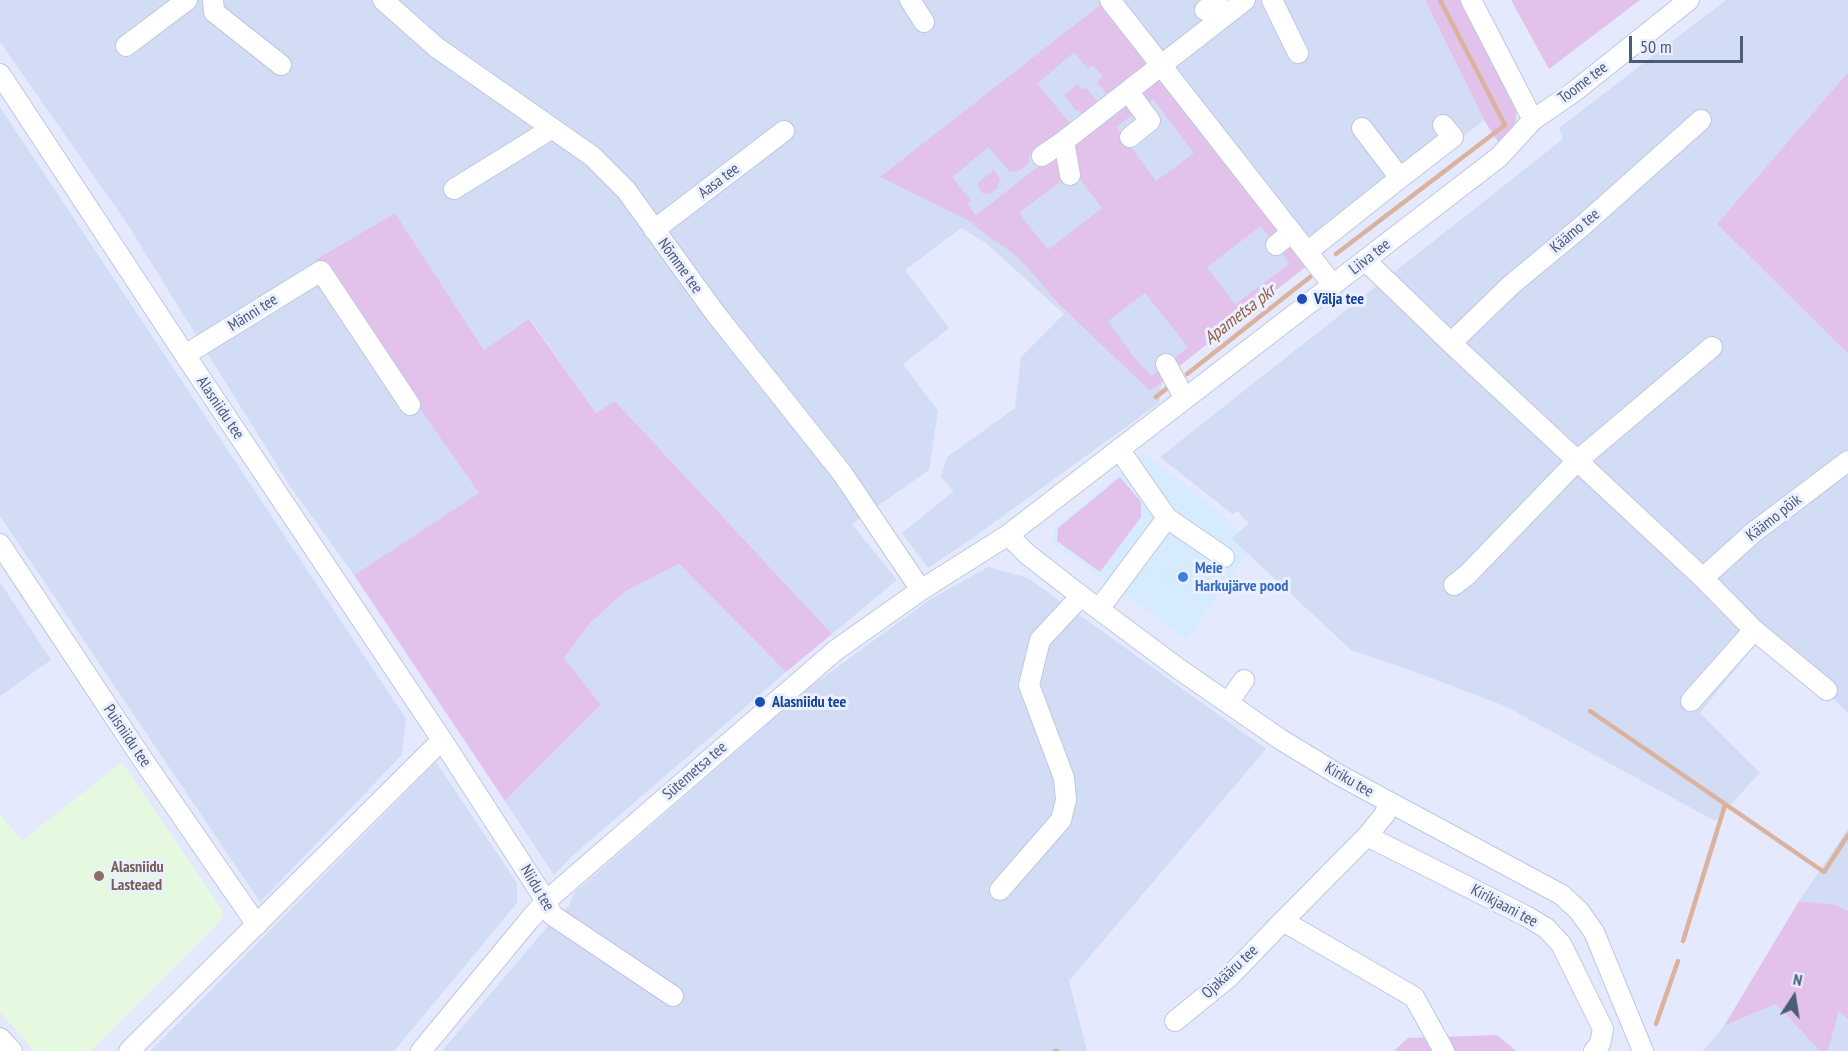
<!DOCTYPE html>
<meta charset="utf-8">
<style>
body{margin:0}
#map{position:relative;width:1848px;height:1051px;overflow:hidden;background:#e4e9fd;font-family:"PT Sans Narrow",sans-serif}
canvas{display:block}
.north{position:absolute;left:1764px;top:967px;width:60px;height:60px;-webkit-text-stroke:4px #ebefff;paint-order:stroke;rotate:12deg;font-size:16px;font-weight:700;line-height:24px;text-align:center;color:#495d77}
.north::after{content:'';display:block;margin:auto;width:21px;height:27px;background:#495d77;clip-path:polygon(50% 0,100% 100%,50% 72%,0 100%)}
.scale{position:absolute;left:1629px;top:36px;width:114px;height:27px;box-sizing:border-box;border:3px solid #495d77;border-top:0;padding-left:8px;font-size:18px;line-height:21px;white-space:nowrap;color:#495d77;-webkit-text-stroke:4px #ebefff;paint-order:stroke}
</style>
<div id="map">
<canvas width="1848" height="1051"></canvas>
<div class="north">N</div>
<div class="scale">50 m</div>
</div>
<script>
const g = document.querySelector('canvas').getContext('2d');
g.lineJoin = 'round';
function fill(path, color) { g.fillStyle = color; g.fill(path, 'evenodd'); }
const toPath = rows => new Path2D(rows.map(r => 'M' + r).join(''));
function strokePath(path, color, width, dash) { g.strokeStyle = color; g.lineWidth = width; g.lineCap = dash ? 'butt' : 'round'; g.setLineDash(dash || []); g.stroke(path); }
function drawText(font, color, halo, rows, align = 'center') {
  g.font = font + ' "PT Sans Narrow",sans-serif'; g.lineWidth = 6; g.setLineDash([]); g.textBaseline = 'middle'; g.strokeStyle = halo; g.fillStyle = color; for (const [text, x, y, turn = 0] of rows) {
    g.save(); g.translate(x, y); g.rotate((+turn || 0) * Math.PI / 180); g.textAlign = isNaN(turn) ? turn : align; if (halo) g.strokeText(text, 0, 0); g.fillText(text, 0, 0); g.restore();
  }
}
fill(toPath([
 [0,0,1425,0,1484,120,1163,374,1159,403,974,537,928,568,902,533,954,491,941,477,947,457,1015,408,1021,357,1064,314,986,243,961,228,905,270,949,328,903,364,938,411,929,470,852,524,897,580,832,634,615,401,596,413,530,319,484,350,395,213,315,260,479,493,354,575,290,486,124,219,0,42],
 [1726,0,1848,0,1848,72,1717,224,1848,354,1848,713,1830,696,1756,644,1700,713,1760,773,1715,821,1505,706,1410,670,1351,650,1231,538,1249,524,1238,511,1232,514,1160,457,1563,139,1559,128],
 [0,107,406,719,402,755,260,902,0,516],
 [679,564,786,672,571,857,554,875,505,801,601,705,563,659,591,622,626,591],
 [988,567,1028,578,1266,749,1069,981,1087,1051,442,1051,558,914,569,906,574,893,810,687,928,601],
 [0,582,51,660,0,696],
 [436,762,517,883,517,903,394,1051,151,1051],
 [1848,829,1848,911,1836,905,1799,901],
 [1776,1004,1820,1051,1703,1051,1724,1026],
 [1839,1010,1848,1019,1848,1051,1828,1051]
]), '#d2dcf5');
fill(toPath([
 [1145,453,1227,519,1238,532,1231,538,1248,554,1186,639,1051,542,1055,528]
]), '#d7ebfe');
fill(toPath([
 [122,762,223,911,222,919,91,1051,34,1051,0,1012,0,814,22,841]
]), '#e5f9e1');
fill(toPath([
 [1425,0,1461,0,1517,108,1515,131,1500,145,1484,120],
 [1511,0,1640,0,1549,69],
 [1104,2,1150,67,1113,95,1106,93,1097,82,1103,77,1093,65,1088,69,1074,52,1037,84,1069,122,1071,128,1030,154,1029,163,1017,172,1009,171,989,147,952,177,971,201,967,204,976,215,1057,152,1065,178,1019,213,1048,250,1102,208,1074,171,1071,147,1127,100,1136,112,1116,127,1156,181,1194,153,1153,99,1146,105,1139,95,1154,80,1165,81,1281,229,1272,240,1261,226,1207,267,1235,304,1290,264,1278,248,1287,240,1308,265,1177,368,1172,360,1188,347,1145,293,1108,321,1133,356,1151,376,1162,368,1169,377,1150,391,1059,304,1018,257,979,229,970,221,880,177],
 [1848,72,1848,354,1717,224],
 [1078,84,1082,89,1086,88,1097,101,1097,109,1088,115,1081,113,1078,110,1076,111,1064,95],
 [994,170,1000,179,997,189,989,194,982,193,977,184],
 [395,213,484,350,529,319,596,413,615,401,832,634,786,672,679,564,626,591,591,622,564,658,601,705,505,801,354,575,479,493,315,260],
 [1120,477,1141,502,1141,517,1100,572,1057,541,1058,528],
 [1799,901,1836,905,1848,911,1848,1019,1839,1011,1828,1051,1820,1051,1776,1004,1724,1026],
 [1497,1035,1516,1051,1394,1051,1408,1038]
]), '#e2c2eb');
strokePath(toPath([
 [1336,254,1505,125,1440,0],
 [1187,374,1310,277],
 [1156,397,1171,385],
 [1590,711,1824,872,1848,835],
 [1683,941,1725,805],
 [1656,1024,1678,961],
 [1055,1051,1057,1051]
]), '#dab29e', 4.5);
const minor = toPath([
 [213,0,214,12,281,65],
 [383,0,436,47,592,156,626,190,715,313,842,473,921,590],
 [910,0,924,22],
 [1110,0,1333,285],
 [1272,0,1298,53],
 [1471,0,1533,120],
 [1205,10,1217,0],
 [126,46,187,0],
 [0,74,185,355,442,740,546,901,552,915,673,996],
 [1128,91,1150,121,1130,137],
 [1064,141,1070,175],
 [1042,156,1064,141,1245,0],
 [1400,178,1453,137,1443,125],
 [454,189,551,129],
 [654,230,784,131],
 [1276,245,1292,232],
 [1307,252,1400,178,1362,128],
 [1365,260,1451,343,1703,578,1754,630,1827,690],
 [1451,343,1511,285,1581,227,1701,120],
 [185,355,321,271,410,405],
 [1166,364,1185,399],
 [1167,518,1224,557],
 [1008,535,1027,554,1081,596,1179,669,1280,739,1339,775,1562,895,1579,911,1594,932,1643,1051],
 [0,544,143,760,257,925],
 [1703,578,1754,532,1848,461],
 [1454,585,1467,575,1577,461,1712,347],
 [1099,609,1167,518,1119,449],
 [1691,701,1754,630],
 [1228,703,1244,680],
 [1389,803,1385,814,1367,836,1283,921,1414,997,1444,1051],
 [1367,836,1526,916,1546,928,1561,944,1603,1029,1600,1044,1594,1051],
 [1000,890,1061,820,1066,800,1064,778,1029,685,1040,640,1081,596],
 [1175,1021,1229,977,1283,921],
 [0,1038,12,1051],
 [129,1051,442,740],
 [421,1051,530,919,546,901,836,650,921,590,1008,535,1499,157,1533,120,1575,91,1689,0]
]);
strokePath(minor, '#bcc8e0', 22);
strokePath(minor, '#fff', 20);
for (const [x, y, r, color] of [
 [1302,299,6,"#1a4fb4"],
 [1183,577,6,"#3f7fe0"],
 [760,702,6,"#1a4fb4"],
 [99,876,6,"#8d6e63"]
]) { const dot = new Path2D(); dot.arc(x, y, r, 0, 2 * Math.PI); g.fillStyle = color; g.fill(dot); strokePath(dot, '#ebefff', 2); }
drawText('16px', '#495d77', '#ebefff', [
 ["Toome tee",1583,83,-37],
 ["Aasa tee",719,181,-37],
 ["Käämo tee",1575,231,-40],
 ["Liiva tee",1370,257,-38],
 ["Nõmme tee",680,266,54],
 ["Männi tee",253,313,-32],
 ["Alasniidu tee",220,408,56],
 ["Käämo põik",1774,518,-38],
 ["Puisniidu tee",127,736,56],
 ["Sütemetsa tee",695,771,-41],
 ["Kiriku tee",1349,780,30],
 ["Niidu tee",537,888,59],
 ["Kirikjaani tee",1504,906,28],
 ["Ojakääru tee",1230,972,-43]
]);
drawText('bold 16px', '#164399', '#ebefff', [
 ["Välja tee",1314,299],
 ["Alasniidu tee",772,702]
], 'left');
drawText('bold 16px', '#366cbe', '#ebefff', [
 ["Meie",1195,568],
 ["Harkujärve pood",1195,586]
], 'left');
drawText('bold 16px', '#785e54', '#ebefff', [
 ["Alasniidu",111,867],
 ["Lasteaed",111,885]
], 'left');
drawText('italic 18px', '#926044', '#ebefff', [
 ["Apametsa pkr",1240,315,-38]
]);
</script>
